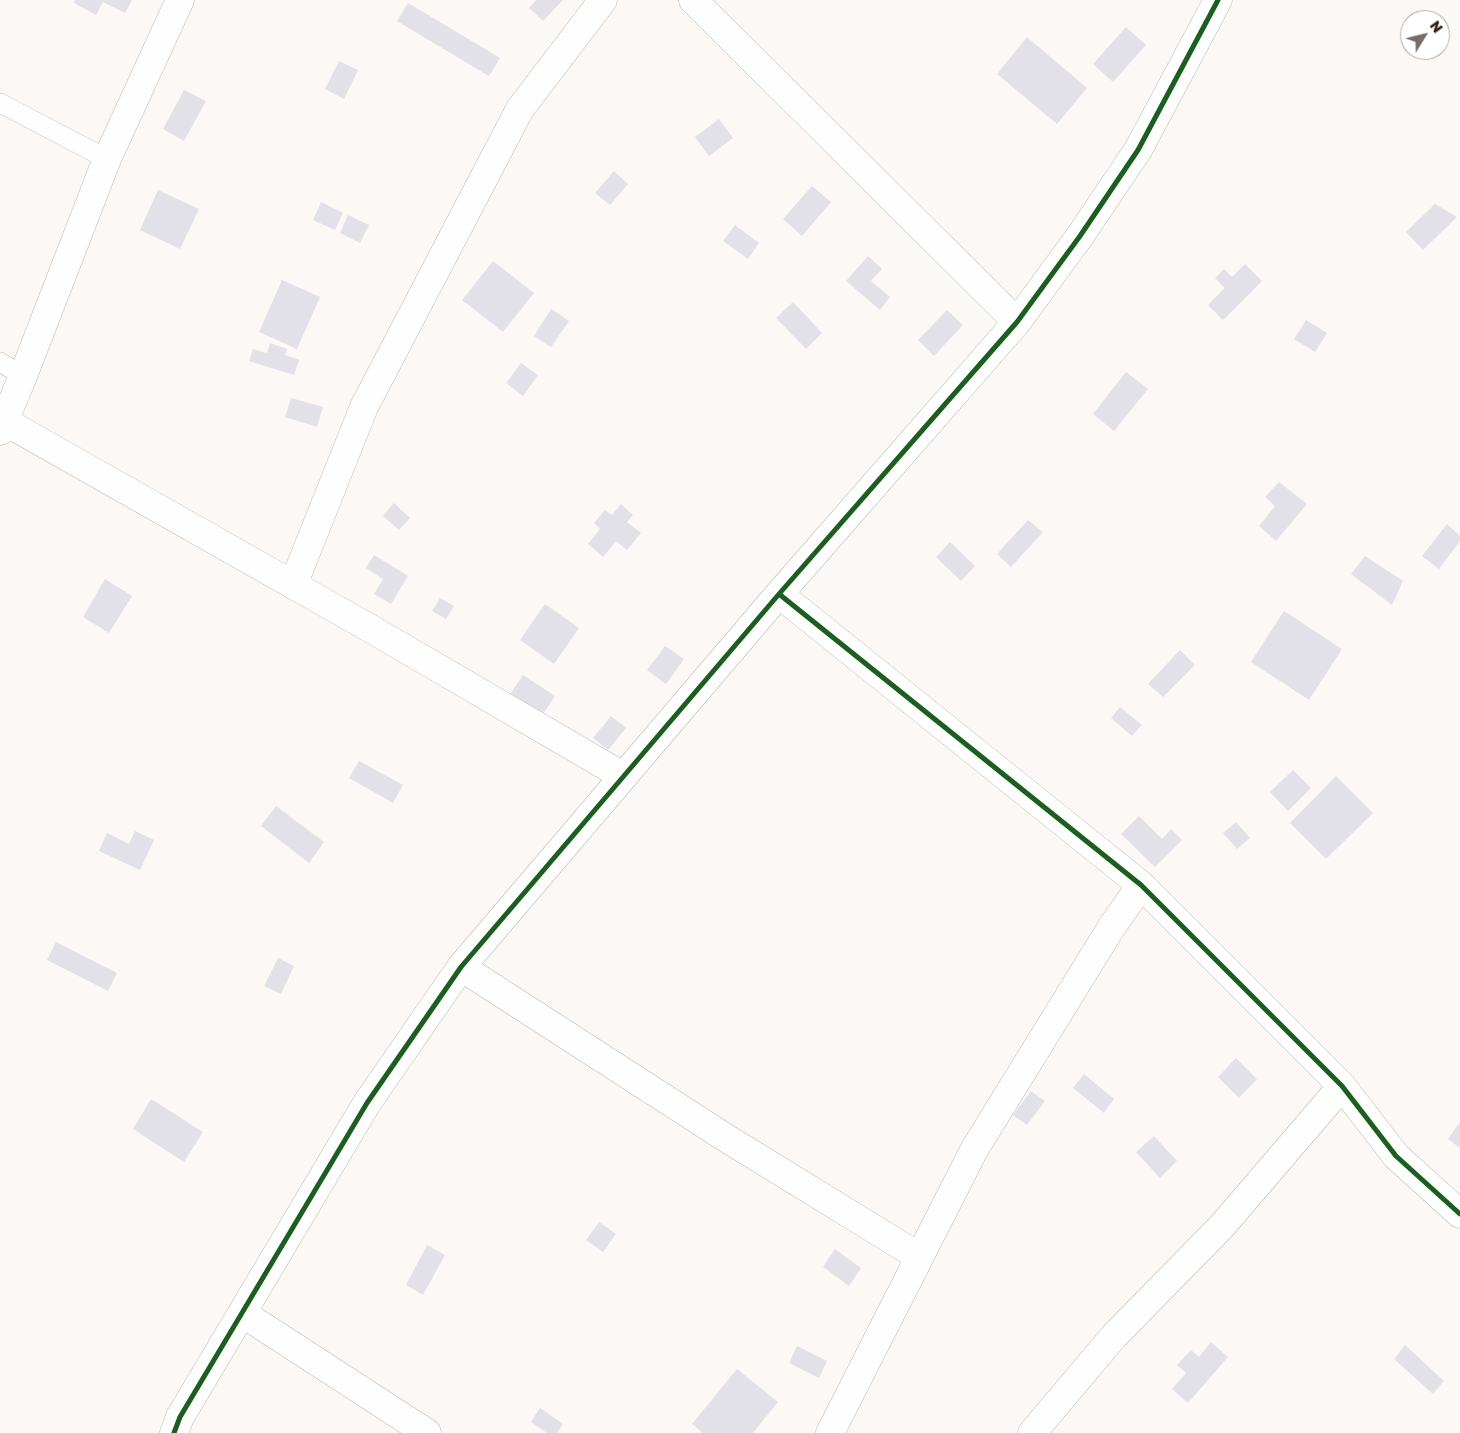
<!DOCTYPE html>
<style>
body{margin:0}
#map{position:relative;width:1460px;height:1433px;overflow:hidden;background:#fbf8f6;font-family:"Golos Text",sans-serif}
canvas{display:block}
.north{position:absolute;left:1400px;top:10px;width:50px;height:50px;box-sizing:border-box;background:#fff;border:1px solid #aba7a4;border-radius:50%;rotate:54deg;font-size:14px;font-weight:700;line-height:20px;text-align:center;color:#2c221c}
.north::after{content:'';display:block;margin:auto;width:18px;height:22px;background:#746d68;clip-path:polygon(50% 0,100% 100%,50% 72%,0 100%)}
</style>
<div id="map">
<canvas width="1460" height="1433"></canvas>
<div class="north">N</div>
</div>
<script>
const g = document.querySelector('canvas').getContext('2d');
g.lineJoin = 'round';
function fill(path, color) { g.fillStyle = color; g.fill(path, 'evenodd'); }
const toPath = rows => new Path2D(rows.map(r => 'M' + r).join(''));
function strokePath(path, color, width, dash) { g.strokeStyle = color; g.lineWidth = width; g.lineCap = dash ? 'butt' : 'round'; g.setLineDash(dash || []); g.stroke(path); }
fill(toPath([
 [75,0,132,0,125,13,103,2,96,15,74,3],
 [536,0,563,0,543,21,529,8],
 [408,3,500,58,489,76,397,21],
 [1126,27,1146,45,1113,82,1093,64],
 [1027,37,1087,88,1057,124,997,74],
 [339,61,358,70,344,99,325,89],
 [184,90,206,101,184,141,163,129],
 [719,119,733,138,709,156,695,137],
 [614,171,628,184,610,205,595,193],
 [812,186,831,202,802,236,783,219],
 [158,190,199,209,180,249,140,230],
 [321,202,343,213,335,230,313,220],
 [1435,204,1457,217,1423,250,1406,232],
 [348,215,369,225,360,243,340,233],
 [735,225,759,243,748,259,723,241],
 [868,256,882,269,871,281,890,297,880,310,846,281],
 [493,261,534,293,503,332,462,300],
 [1245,264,1262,281,1223,320,1208,305,1225,288,1215,278,1224,269,1232,277],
 [282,280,320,297,297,349,259,332],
 [793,302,822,333,806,349,776,318],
 [551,309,569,321,551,347,534,336],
 [947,310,963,325,934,356,918,340],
 [1306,320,1327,333,1315,352,1294,339],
 [270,343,287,349,285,355,299,360,294,375,249,361,253,349,267,353],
 [521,363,538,375,523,396,506,383],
 [1126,372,1148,389,1114,431,1093,414],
 [291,398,323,407,317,427,285,417],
 [1279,482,1307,504,1276,541,1259,526,1275,506,1265,497],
 [394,503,410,518,399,530,383,516],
 [621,504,633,515,627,522,641,533,627,550,616,541,603,557,588,544,600,529,594,523,605,510,612,515],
 [1028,520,1043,532,1011,567,997,554],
 [1447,524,1460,536,1460,541,1439,569,1422,556],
 [950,542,975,566,961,581,936,557],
 [374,555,408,576,391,604,374,594,383,579,366,568],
 [1365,556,1403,581,1392,605,1351,574],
 [105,579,132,596,109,633,83,617],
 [440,598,454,606,446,619,432,611],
 [545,604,579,628,554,664,520,640],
 [1284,611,1342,649,1309,700,1251,662],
 [665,646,684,659,666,684,647,670],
 [1180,650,1195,665,1163,697,1148,684],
 [523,675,555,696,539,720,507,699],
 [1120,707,1142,725,1132,736,1111,718],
 [611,716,626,728,608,750,593,738],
 [359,761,403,785,393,803,349,778],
 [1293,770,1311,788,1288,811,1270,792],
 [1336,776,1373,813,1326,859,1290,823],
 [276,806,324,842,309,863,261,826],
 [1139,816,1162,839,1171,829,1182,840,1155,867,1121,834],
 [1236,822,1250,838,1237,849,1223,833],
 [135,831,154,840,140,870,99,851,107,833,129,844],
 [56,942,117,973,108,991,47,960],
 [278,958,294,966,281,994,264,986],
 [1236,1058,1257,1079,1239,1098,1218,1077],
 [1084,1074,1114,1099,1104,1113,1073,1088],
 [1031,1091,1045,1101,1027,1125,1013,1115],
 [151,1099,203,1132,184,1162,133,1129],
 [1459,1123,1460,1124,1460,1148,1448,1139],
 [1154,1136,1177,1161,1160,1178,1136,1152],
 [599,1222,616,1234,603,1252,586,1240],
 [427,1245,445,1255,423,1295,406,1285],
 [835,1249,861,1268,849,1286,823,1267],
 [1211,1342,1228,1357,1188,1403,1172,1389,1186,1373,1177,1365,1191,1350,1199,1357],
 [1405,1345,1444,1381,1433,1394,1394,1359],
 [797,1346,827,1361,819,1378,789,1363],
 [737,1369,778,1402,753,1433,703,1433,692,1424],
 [540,1408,563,1424,557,1433,547,1433,531,1422]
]), '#e2e1e8');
const service = toPath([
 [0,103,107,159],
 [0,362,23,376]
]);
const minor = toPath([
 [693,0,1017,322],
 [4,421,373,630,623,776],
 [0,431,23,376,107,159,180,0],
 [293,585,364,407,520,109,603,0],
 [779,594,1141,885,1342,1086,1396,1156,1460,1214],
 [461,967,726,1138,918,1256],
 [242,1313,427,1433],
 [174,1433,180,1417,367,1103,461,967,779,594,1017,322,1080,236,1138,150,1218,0],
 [830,1433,974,1150,1111,928,1141,885],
 [1032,1433,1114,1336,1222,1226,1342,1086]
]);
strokePath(service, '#bdb8b4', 20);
strokePath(minor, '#bdb8b4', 29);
strokePath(service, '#fefefe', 19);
strokePath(minor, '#fefefe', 28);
strokePath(toPath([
 [779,594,1141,885,1342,1086,1396,1156,1460,1214],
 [174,1433,180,1417,367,1103,461,967,779,594,1017,322,1080,236,1138,150,1218,0]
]), '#1b5e20', 5);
</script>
